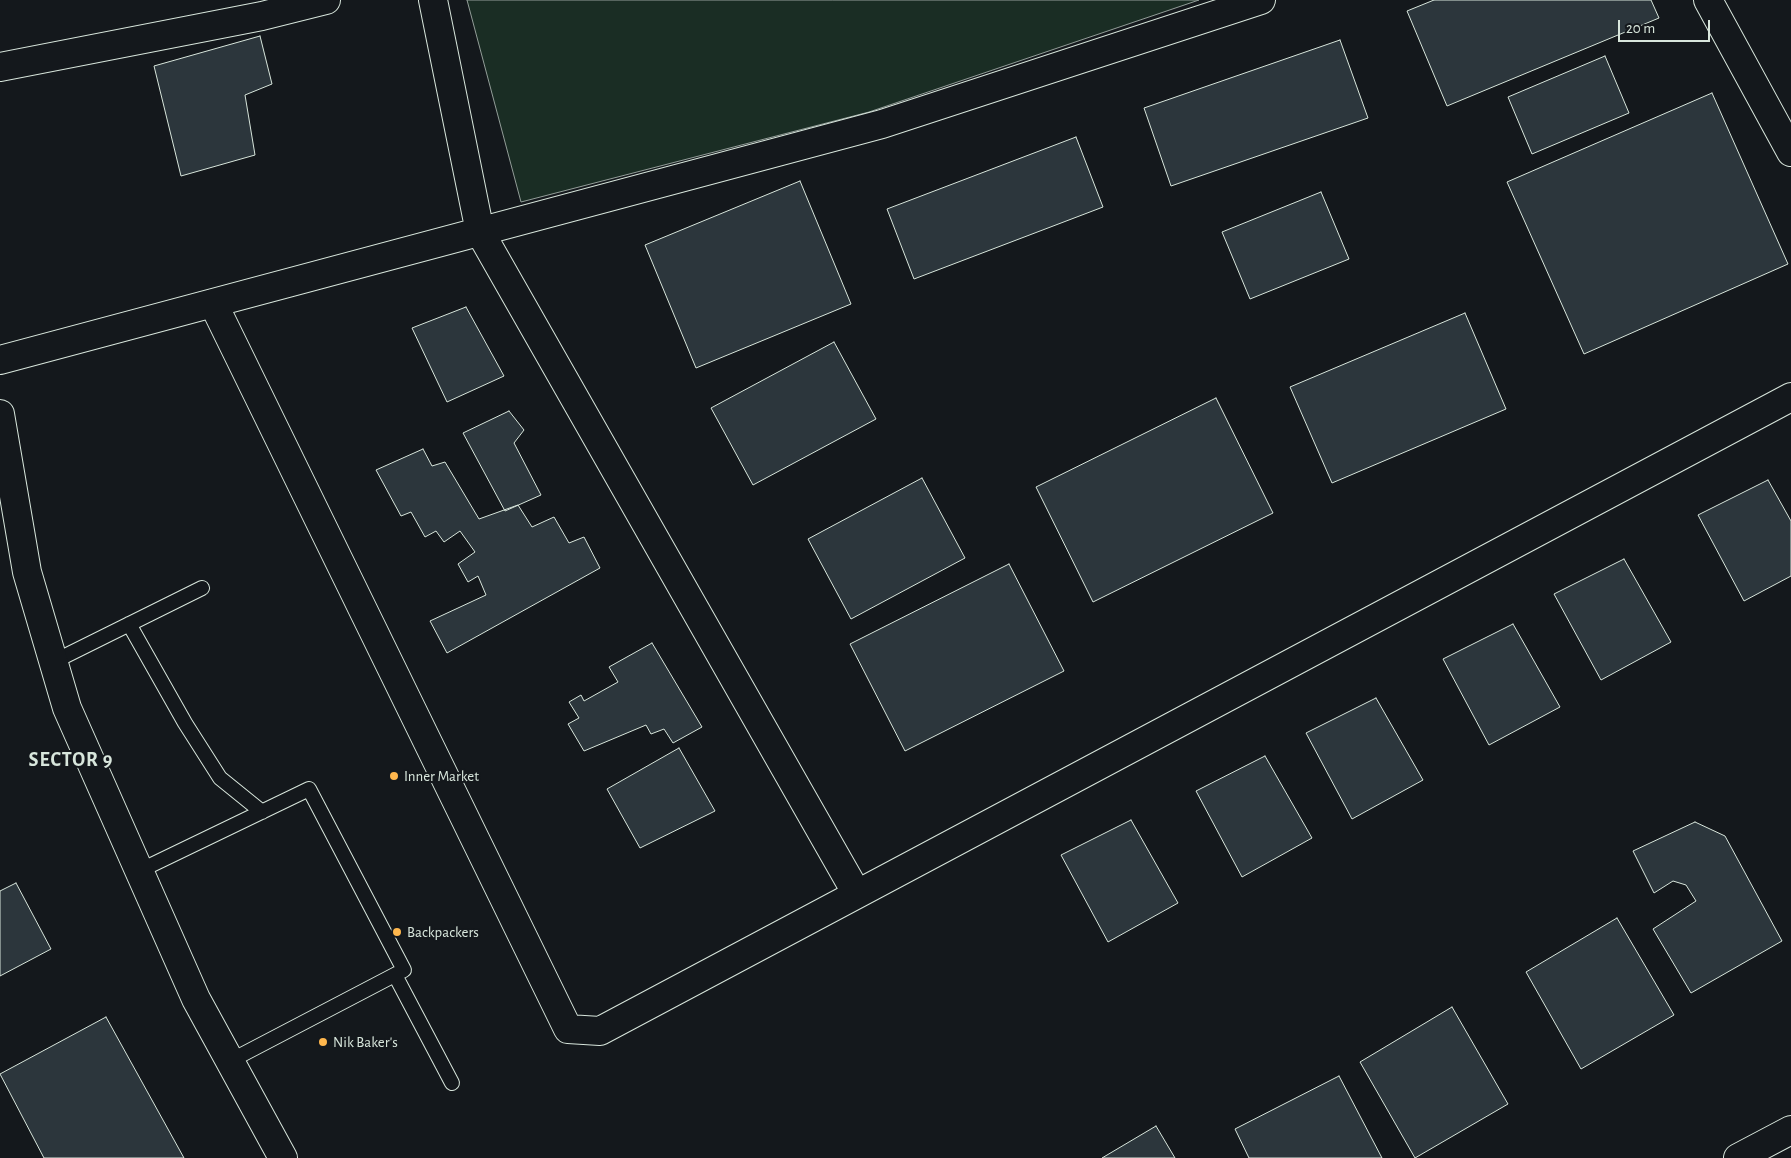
<!DOCTYPE html>
<style>
body{margin:0}
#map{position:relative;width:1791px;height:1158px;overflow:hidden;background:#14181c;font-family:"Alegreya Sans",sans-serif}
canvas{display:block}
.scale{position:absolute;left:1618px;top:20px;width:92px;height:22px;box-sizing:border-box;border:2px solid #d8e6dc;border-top:0;padding-left:6px;font-size:15px;line-height:18px;white-space:nowrap;color:#d8e6dc;-webkit-text-stroke:4px #14181c;paint-order:stroke}
</style>
<div id="map">
<canvas width="1791" height="1158"></canvas>
<div class="scale">20 m</div>
</div>
<script>
const g = document.querySelector('canvas').getContext('2d');
g.lineJoin = 'round';
function fill(path, color) { g.fillStyle = color; g.fill(path, 'evenodd'); }
const toPath = rows => new Path2D(rows.map(r => 'M' + r).join(''));
function strokePath(path, color, width, dash) { g.strokeStyle = color; g.lineWidth = width; g.lineCap = dash ? 'butt' : 'round'; g.setLineDash(dash || []); g.stroke(path); }
function drawText(font, color, halo, rows, align = 'center') {
  g.font = font + ' "Alegreya Sans",sans-serif'; g.lineWidth = 4; g.setLineDash([]); g.textBaseline = 'middle'; g.strokeStyle = halo; g.fillStyle = color; for (const [text, x, y, turn = 0] of rows) {
    g.save(); g.translate(x, y); g.rotate((+turn || 0) * Math.PI / 180); g.textAlign = isNaN(turn) ? turn : align; if (halo) g.strokeText(text, 0, 0); g.fillText(text, 0, 0); g.restore();
  }
}
const green = toPath([
 [467,0,1199,0,869,112,521,202,467,0]
]);
fill(green, '#1a2d24');
strokePath(green, '#939e99', 1);
const building = toPath([
 [1434,0,1651,0,1659,18,1447,106,1407,11,1434,0],
 [260,36,272,84,245,95,255,155,181,176,154,66,260,36],
 [1340,40,1368,118,1171,186,1144,108,1340,40],
 [1605,56,1629,113,1532,154,1508,97,1605,56],
 [1712,93,1788,264,1584,354,1507,182,1712,93],
 [1076,137,1103,207,914,279,887,209,1076,137],
 [800,181,851,304,696,368,645,245,800,181],
 [1321,192,1349,259,1250,299,1222,232,1321,192],
 [466,307,504,376,447,402,412,328,466,307],
 [1465,313,1506,409,1332,483,1290,387,1465,313],
 [834,342,876,419,753,485,711,408,834,342],
 [1216,398,1273,513,1093,602,1036,487,1216,398],
 [509,411,524,430,514,443,541,495,505,511,463,433,509,411],
 [423,449,432,466,445,462,479,519,518,505,532,527,554,517,569,543,584,537,600,568,447,653,430,621,486,595,478,576,468,582,458,564,475,552,460,531,444,542,436,531,425,537,411,512,401,516,376,470,423,449],
 [922,478,965,558,851,619,808,539,922,478],
 [1768,480,1791,521,1791,576,1744,601,1698,515,1768,480],
 [1624,559,1671,642,1601,680,1554,594,1624,559],
 [1009,564,1064,671,905,751,850,644,1009,564],
 [1513,624,1560,707,1489,745,1443,659,1513,624],
 [652,643,702,727,673,743,664,729,651,734,646,725,584,751,568,724,579,718,569,702,581,695,584,701,618,682,609,667,652,643],
 [1376,698,1423,780,1352,819,1306,733,1376,698],
 [679,748,715,811,640,848,607,789,679,748],
 [1265,756,1312,838,1242,877,1196,791,1265,756],
 [1131,820,1178,903,1108,942,1061,855,1131,820],
 [1695,822,1725,836,1782,941,1691,993,1653,929,1696,901,1686,885,1673,881,1654,893,1633,851,1695,822],
 [16,883,51,949,0,976,0,891,16,883],
 [1617,918,1674,1015,1581,1069,1526,972,1617,918],
 [1452,1007,1508,1104,1415,1158,1360,1062,1452,1007],
 [106,1017,184,1158,44,1158,0,1074,106,1017],
 [1339,1076,1382,1158,1249,1158,1235,1129,1339,1076],
 [1156,1126,1175,1158,1102,1158,1156,1126]
]);
fill(building, '#2c363c');
strokePath(building, '#d8e6dc', 1);
const service = toPath([
 [129,624,185,723,220,778,262,812],
 [53,662,202,588],
 [139,871,309,789,404,970,230,1061],
 [395,975,452,1083]
]);
const minor = toPath([
 [433,0,480,232,857,894],
 [1708,0,1791,152],
 [0,67,262,16,326,0],
 [213,303,568,1029,600,1031,1791,397],
 [0,360,882,124,1261,0],
 [0,414,27,572,67,708,196,999,283,1158],
 [1738,1158,1791,1130]
]);
strokePath(service, '#d8e6dc', 16);
strokePath(minor, '#d8e6dc', 30);
strokePath(service, '#14181c', 14);
strokePath(minor, '#14181c', 28);
for (const [x, y, r, color] of [
 [394,776,5,"#ffb74d"],
 [397,932,5,"#ffb74d"],
 [323,1042,5,"#ffb74d"]
]) { const dot = new Path2D(); dot.arc(x, y, r, 0, 2 * Math.PI); g.fillStyle = color; g.fill(dot); strokePath(dot, '#14181c', 2); }
drawText('15px', '#d8e6dc', '#14181c', [
 ["Inner Market",404,776],
 ["Backpackers",407,932],
 ["Nik Baker's",333,1042]
], 'left');
g.letterSpacing = '1px';
drawText('bold 20px', '#d8e6dc', '#14181c', [
 ["SECTOR 9",71,760]
]);
g.letterSpacing = '0px';
</script>
